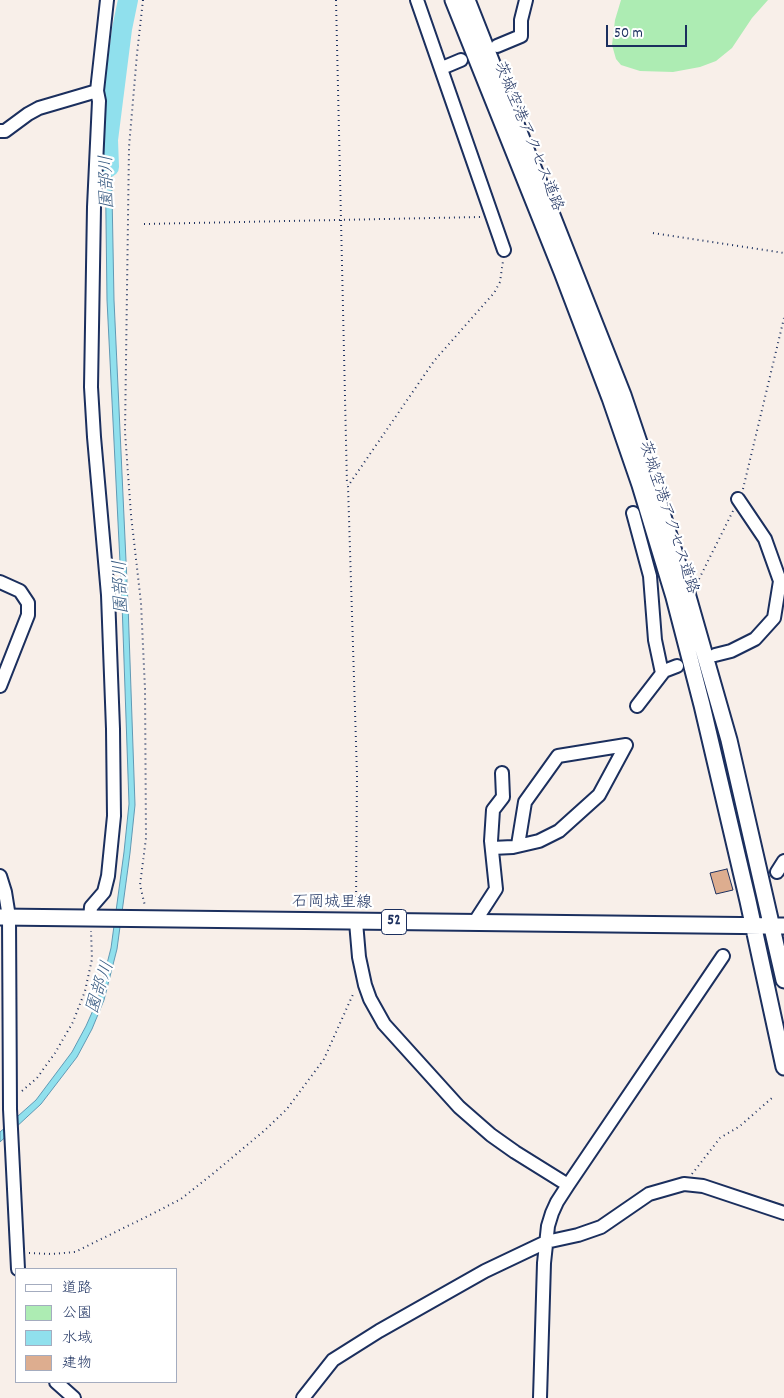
<!DOCTYPE html>
<meta charset="utf-8">
<style>
body{margin:0}
#map{position:relative;width:784px;height:1398px;overflow:hidden;background:#f8efe9;font-family:Dekko,"Klee One",sans-serif}
canvas{display:block}
.legend{position:absolute;left:15px;top:1268px;width:162px;height:115px;box-sizing:border-box;background:#fff;border:1px solid #a4acbf;margin:0;padding:6px 9px;list-style:none;font-size:15px;color:#1b2f5e}
.legend li{display:flex;align-items:center;gap:10px;height:25px}
.legend b{width:25px;border:1px solid #a4acbf}
.scale{position:absolute;left:606px;top:25px;width:81px;height:22px;box-sizing:border-box;border:2px solid #1b2f5e;border-top:0;padding-left:6px;font-size:15px;line-height:18px;white-space:nowrap;color:#1b2f5e;-webkit-text-stroke:4px #fff;paint-order:stroke}
</style>
<div id="map">
<canvas width="784" height="1398"></canvas>
<ul class="legend">
<li><b style="height:6px;background:#fff"></b>道路</li>
<li><b style="height:14px;background:#adecb3"></b>公園</li>
<li><b style="height:14px;background:#90e0ed"></b>水域</li>
<li><b style="height:14px;background:#ddad8f"></b>建物</li>
</ul>
<div class="scale">50 m</div>
</div>
<script>
const g = document.querySelector('canvas').getContext('2d');
g.lineJoin = 'round';
function fill(path, color) { g.fillStyle = color; g.fill(path, 'evenodd'); }
const toPath = rows => new Path2D(rows.map(r => 'M' + r).join(''));
function strokePath(path, color, width, dash) { g.strokeStyle = color; g.lineWidth = width; g.lineCap = dash ? 'butt' : 'round'; g.setLineDash(dash || []); g.stroke(path); }
function drawText(font, color, halo, rows, align = 'center') {
  g.font = font + ' Dekko,"Klee One",sans-serif'; g.lineWidth = 4.5; g.setLineDash([]); g.textBaseline = 'middle'; g.strokeStyle = halo; g.fillStyle = color; for (const [text, x, y, turn = 0] of rows) {
    g.save(); g.translate(x, y); g.rotate((+turn || 0) * Math.PI / 180); g.textAlign = isNaN(turn) ? turn : align; if (halo) g.strokeText(text, 0, 0); g.fillText(text, 0, 0); g.restore();
  }
}
fill(toPath([
 [621,0,768,0,752,18,732,48,716,61,700,67,673,72,640,71,621,65,616,59,612,45,615,20]
]), '#adecb3');
const water = toPath([
 [105,140,111,140,114,300,128,604,135,805,130,853,117,949,104,1000,92,1029,77,1057,41,1104,0,1142,0,1132,36,1100,72,1052,86,1026,98,999,111,948,124,852,129,804,122,603,107,300,105,140]
]);
fill(water, '#90e0ed');
strokePath(water, '#6199b4', 1);
strokePath(toPath([
 [109,167,108,140,122,29,128,0]
]), '#90e0ed', 20);
const building = toPath([
 [727,869,733,890,716,894,710,873,727,869]
]);
fill(building, '#ddad8f');
strokePath(building, '#1b2f5e', 1);
const minor = toPath([
 [417,0,504,250],
 [497,46,521,36,521,20,526,0],
 [442,68,461,60],
 [0,131,5,131,28,114,39,108,97,91],
 [633,513,650,576,655,640,662,673],
 [0,582,20,591,28,603,28,615,0,686],
 [715,655,731,651,755,639,774,618,780,581,765,539,738,499],
 [637,706,664,671,677,666],
 [492,848,513,847,539,841,559,831,599,795,626,745,558,756,525,802,518,845],
 [777,872,784,861],
 [0,876,5,892,9,917,10,1109,18,1269],
 [90,919,91,907,104,892,108,876,114,816,113,729,108,595,94,437,91,387,94,207,99,101,97,91,107,0],
 [356,922,359,957,365,985,370,999,384,1024,459,1107,491,1135,515,1152,568,1185],
 [474,923,496,889,491,841,493,810,503,797,502,773],
 [56,1382,74,1398],
 [303,1398,333,1360,379,1331,485,1271,546,1242,578,1235,601,1227,649,1194,684,1184,703,1186,784,1213],
 [540,1398,544,1263,548,1226,552,1213,557,1202,568,1185,723,956]
]);
const major = toPath([
 [453,0,562,272,610,398,640,485,674,597,702,705,748,901,784,1067],
 [467,0,623,395,652,481,687,593,729,740,784,980],
 [0,917,784,926]
]);
strokePath(minor, '#1b2f5e', 16);
strokePath(major, '#1b2f5e', 19);
strokePath(toPath([
 [143,0,137,54,129,147,125,432,131,515,141,603,145,689,146,838,140,885,145,906],
 [336,0,347,485],
 [144,224,480,217],
 [653,233,784,253],
 [743,489,784,318],
 [699,579,733,511],
 [356,907,357,775,348,486,434,361,494,293,500,282,503,261],
 [22,1091,37,1078,55,1053,73,1022,85,991,92,959,91,931],
 [692,1174,720,1138,740,1126,773,1097],
 [29,1253,52,1254,75,1252,152,1214,181,1199,215,1172,265,1130,287,1109,324,1059,354,992]
]), '#1b2f5e', 2, [1, 4]);
strokePath(minor, '#fff', 12);
strokePath(major, '#fff', 15);
for (const [x, y, w] of [
 [394,922,25]
]) { const box = new Path2D(); box.roundRect(x - w / 2, y - 12.5, w, 25, 4); g.fillStyle = '#fff'; g.fill(box); strokePath(box, '#1b2f5e', 1); }
drawText('bold 15px', '#1b2f5e', null, [
 ["52",394,922]
]);
drawText('16px', '#1b2f5e', '#fff', [
 ["茨城空港アクセス道路",527,137,68],
 ["茨城空港アクセス道路",667,518,72],
 ["石岡城里線",332,904,1]
]);
drawText('italic 18px', '#385b82', '#fff', [
 ["園部川",109,182,-91],
 ["園部川",123,587,-92],
 ["園部川",102,988,-72]
]);
</script>
